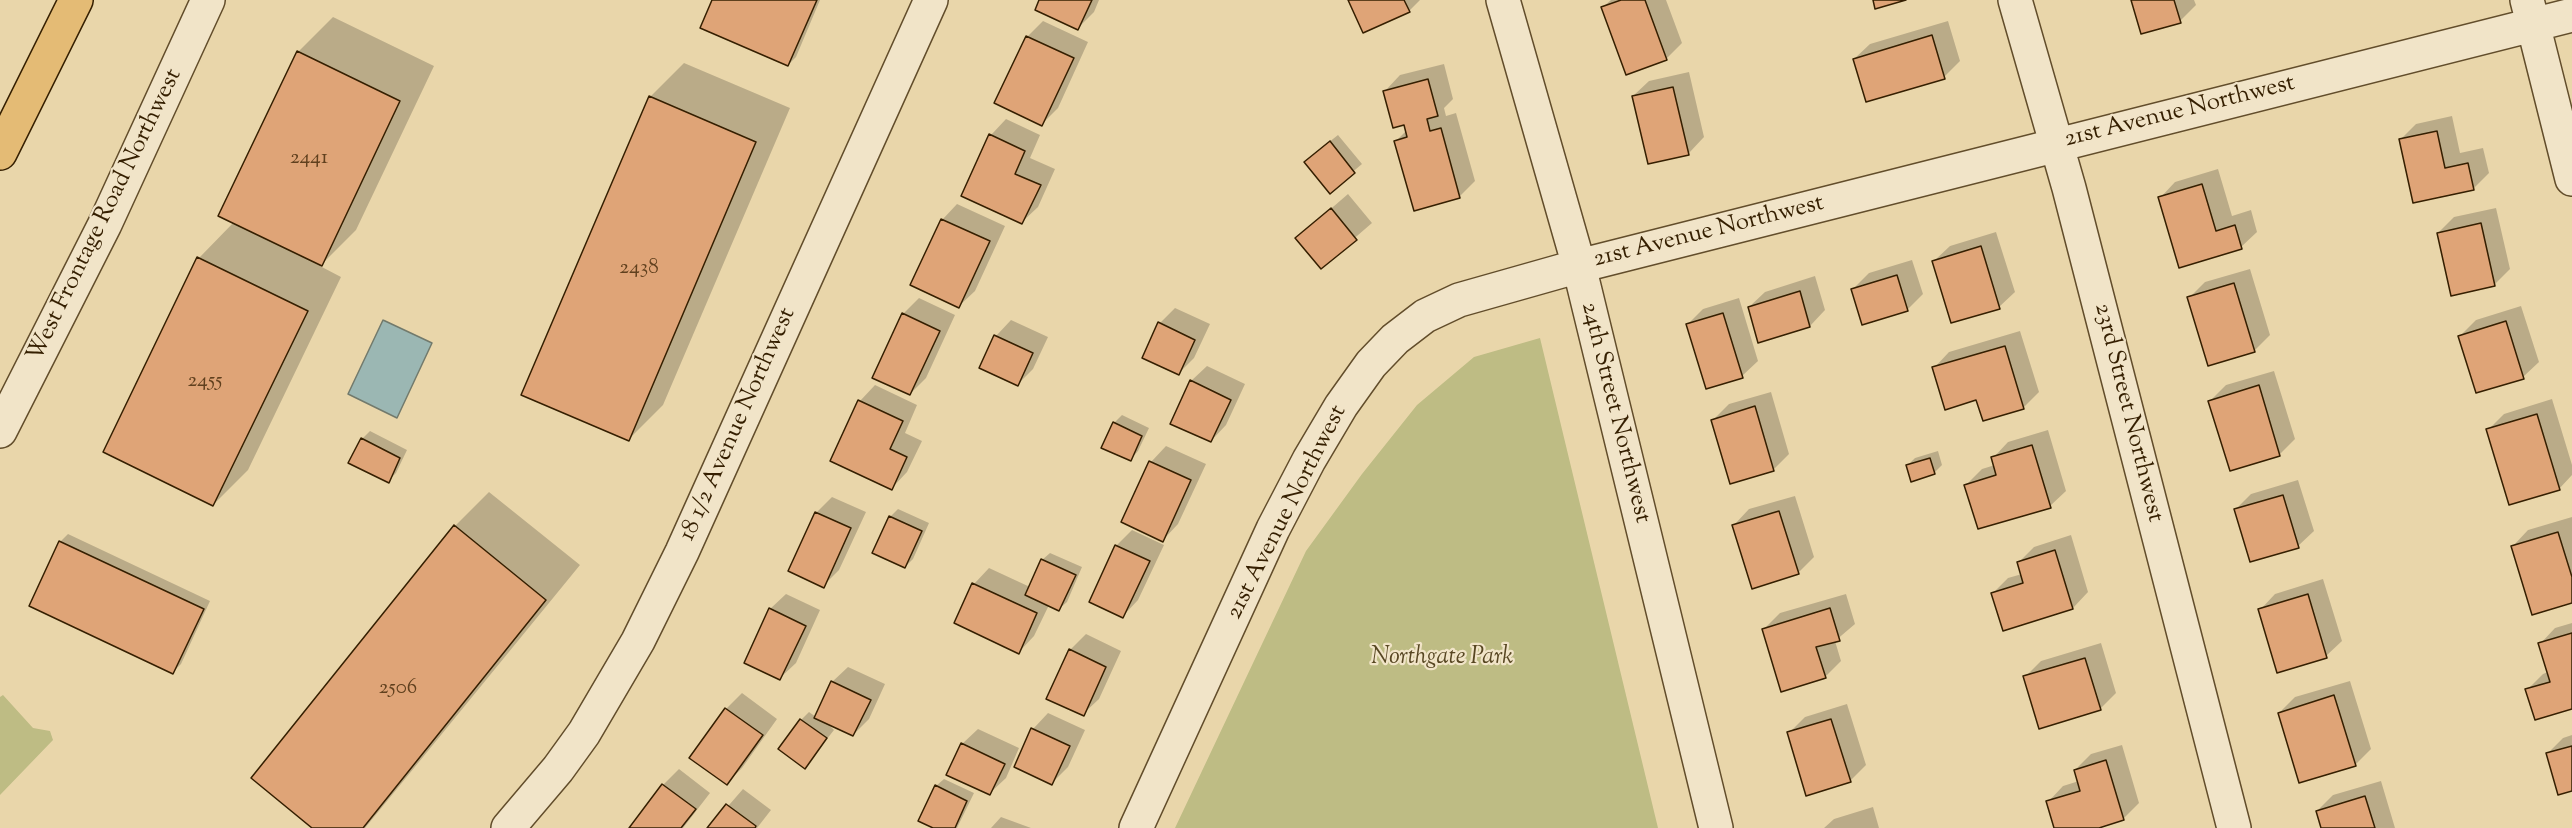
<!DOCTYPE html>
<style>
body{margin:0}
canvas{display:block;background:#e9d6aa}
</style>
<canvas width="2572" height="828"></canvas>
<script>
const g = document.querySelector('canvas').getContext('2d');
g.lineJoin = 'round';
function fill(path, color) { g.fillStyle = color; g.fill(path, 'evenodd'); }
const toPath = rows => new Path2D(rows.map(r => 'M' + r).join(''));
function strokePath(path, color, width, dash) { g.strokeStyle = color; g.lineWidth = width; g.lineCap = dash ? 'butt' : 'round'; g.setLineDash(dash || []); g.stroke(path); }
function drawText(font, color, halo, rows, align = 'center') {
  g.font = font + ' "Sorts Mill Goudy",serif'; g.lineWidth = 4.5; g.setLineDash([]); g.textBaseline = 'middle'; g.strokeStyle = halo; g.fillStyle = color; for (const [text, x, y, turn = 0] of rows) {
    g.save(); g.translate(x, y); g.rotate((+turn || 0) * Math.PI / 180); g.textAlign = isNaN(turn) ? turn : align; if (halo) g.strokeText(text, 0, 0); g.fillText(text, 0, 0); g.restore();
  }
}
fill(toPath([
 [1540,338,1658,828,1175,828,1306,551,1362,474,1417,405,1474,357],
 [3,695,33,728,50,731,53,740,0,795,0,697]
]), '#bebc84');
const water = toPath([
 [383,320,432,343,397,418,348,394,383,320]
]);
fill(water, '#9bb7b3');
strokePath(water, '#727a6c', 1.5);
fill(toPath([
 [713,0,820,0,796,57,788,65],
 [1041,0,1099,0,1094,12,1078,28],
 [1350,0,1420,0,1409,11],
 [1611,0,1666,0,1682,43,1667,58,1627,73,1603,7],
 [2132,0,2194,0,2196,5,2180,21],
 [333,17,434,66,356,230,320,266,341,277,248,470,213,505,199,258,234,222,298,52],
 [1043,21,1088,42,1058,108,1042,124,1027,37],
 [1948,21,1960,61,1944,77,1854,59,1870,44],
 [684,63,790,108,663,405,628,440,650,97],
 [1444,64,1453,99,1444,108,1446,116,1456,113,1475,181,1459,197,1396,141,1407,130,1385,91,1400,75],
 [1689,72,1704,137,1689,153,1649,162,1633,96,1649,81],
 [2452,116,2460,153,2483,148,2489,173,2473,189,2400,140,2416,124],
 [1006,119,1040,135,1030,158,1055,169,1038,207,1022,222,991,135],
 [1338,135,1362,164,1330,191,1314,154],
 [2218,169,2232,216,2251,210,2257,232,2241,247,2160,198,2175,182],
 [1348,194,1372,223,1321,267,1297,238],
 [957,204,1005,226,975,291,959,306,942,220],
 [2496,208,2510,269,2494,285,2438,233,2454,217],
 [1996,232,2015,292,1999,307,1934,261,1950,246],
 [1912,260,1923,294,1907,310,1853,289,1869,273],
 [2250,269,2270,335,2254,351,2189,298,2205,282],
 [1815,276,1825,310,1810,326,1749,307,1765,292],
 [919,298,955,315,926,378,910,394,903,314],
 [1739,298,1758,361,1742,376,1687,325,1703,309],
 [2521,306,2539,362,2523,377,2460,336,2476,320],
 [1175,308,1210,324,1194,358,1178,374,1160,323],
 [1011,320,1048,337,1033,369,1018,384,981,367,996,336],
 [2020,331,2039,392,2023,408,1977,399,1934,368,1949,352],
 [1207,366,1245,384,1226,425,1211,441,1191,381],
 [2274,371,2295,439,2279,455,2210,401,2226,385],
 [875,385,917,405,905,433,922,441,907,472,892,488,860,401],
 [1771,392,1789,454,1774,469,1731,482,1713,420,1729,404],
 [2552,399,2572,465,2572,475,2559,489,2488,430,2504,414],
 [1122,415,1149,428,1138,451,1131,459,1114,423],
 [2048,430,2066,491,2050,506,1966,485,1982,469,1995,465,1993,458,2008,442],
 [370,431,407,450,396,473,388,481,362,439],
 [1166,446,1206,464,1178,524,1163,540,1151,462],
 [1938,451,1942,465,1934,473,1907,466,1915,458],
 [2298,480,2314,531,2298,546,2235,510,2251,494],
 [489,492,580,565,365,828,315,828,455,526],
 [1795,496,1814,557,1798,573,1734,525,1749,509],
 [832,497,866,512,839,570,823,586,816,513],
 [898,509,929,523,913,559,905,567,890,517],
 [2572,517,2572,602,2513,546,2528,530],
 [1132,530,1164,545,1138,600,1123,616,1116,546],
 [68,534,210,601,181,664,173,672,60,542],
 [2071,535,2088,592,2073,608,1993,593,2008,578,2022,574,2019,562,2034,547],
 [1050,553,1082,567,1067,602,1059,609,1049,605,1034,636,1019,652,974,584,989,568,1030,587,1042,560],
 [2323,579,2342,641,2326,656,2260,610,2275,594],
 [786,594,820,610,796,663,780,678,770,609],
 [1846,594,1855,624,1835,641,1841,661,1825,677,1764,629,1780,613],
 [2572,623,2572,708,2527,690,2543,674,2548,672,2540,644,2555,628],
 [1086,634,1121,651,1099,699,1083,714,1070,650],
 [2101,643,2116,693,2100,709,2025,677,2041,661],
 [848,667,885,684,869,719,853,735,826,722,834,730,805,767,801,720,809,712,816,717,832,682],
 [2350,681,2371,749,2355,765,2279,713,2295,697],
 [742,693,777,719,742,768,727,783,691,757,726,709],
 [1847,704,1866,765,1850,781,1789,733,1805,717],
 [1048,713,1085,730,1068,767,1052,783,1033,729],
 [978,729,1019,748,1006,778,990,793,962,744],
 [2572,735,2572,790,2548,753,2563,738],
 [2122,745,2139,803,2123,819,2094,828,2055,828,2048,802,2063,786,2079,781,2075,770,2091,754],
 [679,769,710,793,683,828,630,828,663,785],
 [944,779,974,793,957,828,936,828,936,786],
 [2381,781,2395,828,2322,828,2317,811,2333,795],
 [743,789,771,810,757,828,709,828],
 [1873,807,1879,828,1824,828,1834,819],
 [1001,817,1031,828,991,828]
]), '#0003');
const building = toPath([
 [712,0,817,0,788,66,700,28,712,0],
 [1039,0,1092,0,1078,30,1035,10,1039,0],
 [1348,0,1404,0,1410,12,1363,33,1348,0],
 [1621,0,1645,0,1667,60,1626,75,1601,7,1621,0],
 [1873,0,1906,0,1875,9,1873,0],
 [2131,0,2174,0,2181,23,2141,34,2131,0],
 [1932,35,1945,79,1866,102,1853,59,1932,35],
 [1026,36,1074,58,1042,126,994,103,1026,36],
 [297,51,400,101,322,266,218,216,297,51],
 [1428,79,1438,116,1427,119,1430,131,1441,128,1460,198,1414,211,1394,141,1407,137,1404,125,1393,128,1383,91,1428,79],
 [1673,87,1689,155,1648,164,1632,96,1673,87],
 [649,96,756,142,629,441,521,395,649,96],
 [2437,131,2445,168,2468,163,2474,190,2413,203,2399,139,2437,131],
 [989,134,1025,151,1015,174,1041,185,1022,224,961,196,989,134],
 [1330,141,1355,173,1330,194,1304,162,1330,141],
 [2202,184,2216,231,2235,225,2242,249,2179,268,2158,197,2202,184],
 [1331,208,1357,240,1321,269,1295,238,1331,208],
 [941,219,990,241,959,308,910,285,941,219],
 [2481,223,2495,286,2451,296,2437,233,2481,223],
 [1981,246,2000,309,1951,323,1932,261,1981,246],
 [197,257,308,311,213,506,103,452,197,257],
 [1897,275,1908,311,1862,325,1851,289,1897,275],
 [2234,283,2255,352,2208,366,2187,297,2234,283],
 [1800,291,1810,327,1758,343,1748,307,1800,291],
 [902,313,940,331,910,395,872,378,902,313],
 [1723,313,1743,378,1706,389,1686,324,1723,313],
 [2506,321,2524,379,2476,393,2458,336,2506,321],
 [1158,322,1195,340,1179,375,1142,358,1158,322],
 [994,335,1033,353,1018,386,979,368,994,335],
 [2005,346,2024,409,1983,421,1976,400,1945,410,1932,367,2005,346],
 [1190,380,1231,400,1211,442,1170,424,1190,380],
 [2259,385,2280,456,2230,471,2208,401,2259,385],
 [858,400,903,421,890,449,907,457,892,490,830,461,858,400],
 [1755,406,1774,471,1730,484,1711,420,1755,406],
 [2537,414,2560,490,2509,505,2486,429,2537,414],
 [1113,422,1142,436,1131,461,1101,448,1113,422],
 [361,438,400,458,389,483,348,463,361,438],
 [2032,445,2051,508,1978,529,1964,485,1996,475,1991,457,2032,445],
 [1930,458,1935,474,1911,482,1906,465,1930,458],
 [1149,461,1191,480,1163,542,1121,522,1149,461],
 [2283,495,2299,548,2250,562,2234,509,2283,495],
 [1779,511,1799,574,1752,589,1732,525,1779,511],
 [815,512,851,528,824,588,788,571,815,512],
 [889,516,922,531,905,568,872,553,889,516],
 [454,525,546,600,363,828,312,828,251,778,454,525],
 [2558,532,2572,577,2572,603,2532,615,2511,546,2558,532],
 [59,541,204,609,173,674,29,606,59,541],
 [1115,545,1150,561,1123,618,1089,602,1115,545],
 [2055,550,2073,609,2003,631,1991,593,2023,583,2017,562,2055,550],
 [1041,559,1076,575,1059,611,1025,595,1041,559],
 [972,583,1037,613,1019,654,954,623,972,583],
 [2308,594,2327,658,2277,673,2258,609,2308,594],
 [769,608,806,626,780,680,744,663,769,608],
 [1830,608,1840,641,1816,647,1826,678,1781,692,1762,629,1830,608],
 [2572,633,2572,709,2535,720,2525,689,2550,682,2538,643,2572,633],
 [1069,649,1106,667,1084,716,1046,699,1069,649],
 [2085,658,2101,710,2039,729,2023,676,2085,658],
 [831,681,871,700,853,736,814,718,831,681],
 [2334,695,2356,766,2299,783,2278,713,2334,695],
 [725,708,763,735,727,785,689,758,725,708],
 [800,719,827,738,805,769,778,749,800,719],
 [1831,719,1851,782,1806,796,1787,732,1831,719],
 [1031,728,1070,746,1052,785,1014,767,1031,728],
 [961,743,1005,764,990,795,946,775,961,743],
 [2572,746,2572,791,2558,795,2546,753,2572,746],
 [2106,760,2124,820,2099,828,2054,828,2046,801,2080,791,2074,770,2106,760],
 [662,784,696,809,681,828,629,828,662,784],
 [935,785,967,801,955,828,933,828,918,821,935,785],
 [2365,796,2375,828,2321,828,2316,811,2365,796],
 [726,804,756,826,755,828,707,828,726,804]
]);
fill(building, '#dfa477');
strokePath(building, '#351f01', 1.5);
const minor = toPath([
 [1503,0,1579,266,1716,828],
 [2015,0,2069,188,2234,828],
 [2527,0,2572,179],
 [0,431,105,224,208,0],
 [508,828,558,769,584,733,638,641,682,552,931,0],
 [1136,828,1273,529,1309,460,1341,406,1371,364,1395,339,1425,316,1459,300,1579,266,2572,15]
]);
const highway = toPath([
 [0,153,76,0]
]);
strokePath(minor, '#624d2b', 36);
strokePath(highway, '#351f01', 36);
strokePath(minor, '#f1e4c8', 33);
strokePath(highway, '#e4bb75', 33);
drawText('21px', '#60401e', null, [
 ["2441",309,159],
 ["2438",639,269],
 ["2455",205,382],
 ["2506",398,689]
]);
drawText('24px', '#351f01', '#f1e4c8', [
 ["21st Avenue Northwest",2180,113,-14],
 ["West Frontage Road Northwest",106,216,-64],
 ["21st Avenue Northwest",1709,233,-14],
 ["24th Street Northwest",1614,413,76],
 ["23rd Street Northwest",2127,413,76],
 ["18 1/2 Avenue Northwest",739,425,-66],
 ["21st Avenue Northwest",1288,513,-63]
]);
drawText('italic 24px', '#574622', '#f1e4c8', [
 ["Northgate Park",1442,659]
]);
</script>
